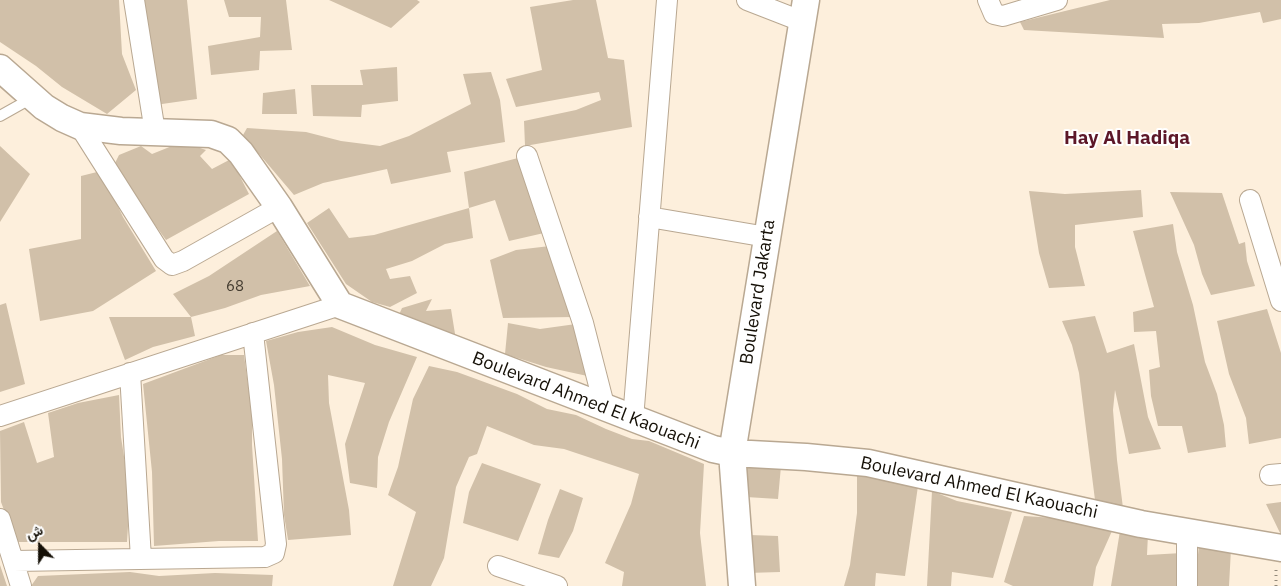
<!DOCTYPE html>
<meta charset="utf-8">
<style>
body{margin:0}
#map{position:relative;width:1281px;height:586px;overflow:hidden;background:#fdefdc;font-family:"IBM Plex Sans",Vazirmatn,sans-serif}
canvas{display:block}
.north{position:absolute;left:15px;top:521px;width:50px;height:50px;-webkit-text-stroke:4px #fff;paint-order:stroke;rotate:338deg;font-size:14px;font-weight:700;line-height:20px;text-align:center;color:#151007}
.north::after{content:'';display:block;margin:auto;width:18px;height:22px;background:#151007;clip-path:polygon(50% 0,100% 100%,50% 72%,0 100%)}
</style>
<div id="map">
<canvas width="1281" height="586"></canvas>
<div class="north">ش</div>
</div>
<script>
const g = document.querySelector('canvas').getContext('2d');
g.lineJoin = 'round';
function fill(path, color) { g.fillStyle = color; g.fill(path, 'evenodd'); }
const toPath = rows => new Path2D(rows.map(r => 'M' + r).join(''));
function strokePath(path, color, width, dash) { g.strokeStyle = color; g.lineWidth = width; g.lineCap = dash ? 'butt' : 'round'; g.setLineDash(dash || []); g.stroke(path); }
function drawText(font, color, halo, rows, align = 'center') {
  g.font = font + ' "IBM Plex Sans",sans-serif'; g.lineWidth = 4; g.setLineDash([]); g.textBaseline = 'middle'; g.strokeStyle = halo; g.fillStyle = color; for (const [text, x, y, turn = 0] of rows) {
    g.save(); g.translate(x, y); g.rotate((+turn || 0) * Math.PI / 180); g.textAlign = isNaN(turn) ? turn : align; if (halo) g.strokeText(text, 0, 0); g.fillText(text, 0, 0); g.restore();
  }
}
fill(toPath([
 [0,0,119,0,122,54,136,90,107,114,62,87,36,66,0,42],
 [144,0,187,0,197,99,155,105],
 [224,0,286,0,292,50,260,51,259,70,211,75,208,46,260,37,261,17,229,17],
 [329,0,417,0,420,2,391,28],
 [573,0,596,0,608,58,624,60,632,127,525,146,524,121,576,110,601,100,599,92,516,107,506,79,542,70,530,7],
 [1110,0,1281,0,1281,19,1263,23,1260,12,1199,23,1162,24,1164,38,1024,30,1020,22],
 [397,67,398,101,362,105,361,117,313,116,311,85,363,85,360,70],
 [491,72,500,100,505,142,447,152,451,172,391,184,387,169,323,183,294,195,243,135,247,128,306,132,341,141,380,146,409,136,471,104,463,74],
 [295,89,297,114,262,114,263,93],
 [182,142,206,150,200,156,212,169,231,159,249,194,166,240,113,167,119,155,141,146,152,154],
 [0,146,30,174,0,222],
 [518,158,531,194,536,217,544,233,509,241,495,200,469,208,464,172],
 [101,171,123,217,156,271,93,311,40,321,29,249,81,239,81,176],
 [1141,190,1143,217,1075,225,1075,247,1085,286,1049,288,1039,253,1029,191,1065,194],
 [1170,192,1222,193,1239,244,1245,242,1247,261,1255,286,1211,295,1202,274,1194,245],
 [329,208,349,238,374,235,469,208,473,238,445,244,412,261,386,269,390,279,410,276,417,293,390,307,372,302,346,284,307,223],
 [1173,224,1177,252,1193,305,1205,362,1217,394,1224,425,1226,447,1188,453,1182,426,1158,426,1151,396,1149,370,1160,367,1156,331,1134,332,1133,312,1154,307,1133,231],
 [277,231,310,286,261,295,225,308,191,317,195,336,153,347,125,360,109,317,191,317,173,294,209,276],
 [550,246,575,317,503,318,490,260,516,250],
 [432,299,426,311,451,309,456,340,398,317,402,308],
 [6,303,25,384,0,392,0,305],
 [1267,309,1281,353,1281,438,1249,444,1246,418,1229,374,1217,321],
 [1095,316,1107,353,1134,344,1148,417,1161,449,1129,454,1115,390,1113,410,1117,460,1123,508,1095,500,1079,373,1072,345,1062,321],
 [508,323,540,329,576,324,592,377,546,367,505,354],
 [332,327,375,345,417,357,389,422,378,457,377,488,350,483,345,444,365,383,328,375,329,403,349,510,351,535,288,540,284,515,282,459,274,385,266,341,298,332],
 [221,355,244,355,252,414,252,445,258,541,219,541,154,546,152,472,143,384],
 [429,366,457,372,517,394,547,409,576,415,606,429,632,439,649,441,704,464,700,533,706,586,622,586,624,572,605,563,631,504,639,474,564,449,534,445,487,426,477,454,469,457,456,487,444,558,431,586,393,586,416,512,388,495,398,467,413,399],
 [119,395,121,437,130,495,127,542,16,542,1,502,0,431,24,422,37,463,54,457,48,413,78,403],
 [482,463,541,484,518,541,463,523,469,492],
 [781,466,778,499,746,497,747,467],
 [857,474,918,486,905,576,876,573,875,586,844,586,850,565,857,513],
 [560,489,583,498,573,531,559,558,538,554,548,520],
 [932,491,957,501,1012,512,993,578,952,572,951,586,927,586],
 [1281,502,1281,535,1266,504],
 [1024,516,1055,518,1112,531,1096,567,1093,586,1013,586,1004,582],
 [1120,531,1148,534,1147,555,1182,553,1182,586,1111,586],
 [750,535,778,536,780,572,747,573],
 [1199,544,1231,549,1229,586,1195,586],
 [0,565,7,586,0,586],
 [130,572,159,576,215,573,273,575,272,586,31,586,38,576]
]), '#d1c0a9');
const service = toPath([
 [0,116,32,98]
]);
const minor = toPath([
 [134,0,155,132],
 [747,0,801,21],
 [988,0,994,14,1003,16,1057,0],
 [79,125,164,259,172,265,183,261,279,207],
 [527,156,583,323,605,409],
 [1250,200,1281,301],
 [649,217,767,237],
 [130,373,141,559],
 [0,416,340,305],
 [633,419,667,0],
 [1270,475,1281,474],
 [0,519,21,586],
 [14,561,265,557,274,553,276,544,253,333],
 [498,566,557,586],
 [1187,586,1187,533]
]);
const tertiary = toPath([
 [0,68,44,107,62,118,80,126,121,131,211,134,228,140,241,153,279,207,340,305,713,449,732,453,806,457,868,463,1141,524,1281,548],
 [742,586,732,453,806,0]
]);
strokePath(service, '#b9a892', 12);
strokePath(minor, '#b9a892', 22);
strokePath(tertiary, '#b9a892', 29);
strokePath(toPath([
 [1276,586,1276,570]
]), '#918879', 3, [1, 4]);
strokePath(service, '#fff', 10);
strokePath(minor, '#fff', 20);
strokePath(tertiary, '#fff', 26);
drawText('15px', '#443c30', null, [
 ["68",235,287]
]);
drawText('18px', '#151007', '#fff', [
 ["Boulevard Jakarta",758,292,-81],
 ["Boulevard Ahmed El Kaouachi",586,401,21],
 ["Boulevard Ahmed El Kaouachi",979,488,12]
]);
drawText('bold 19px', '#5c1728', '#fff', [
 ["Hay Al Hadiqa",1127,139]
]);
</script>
